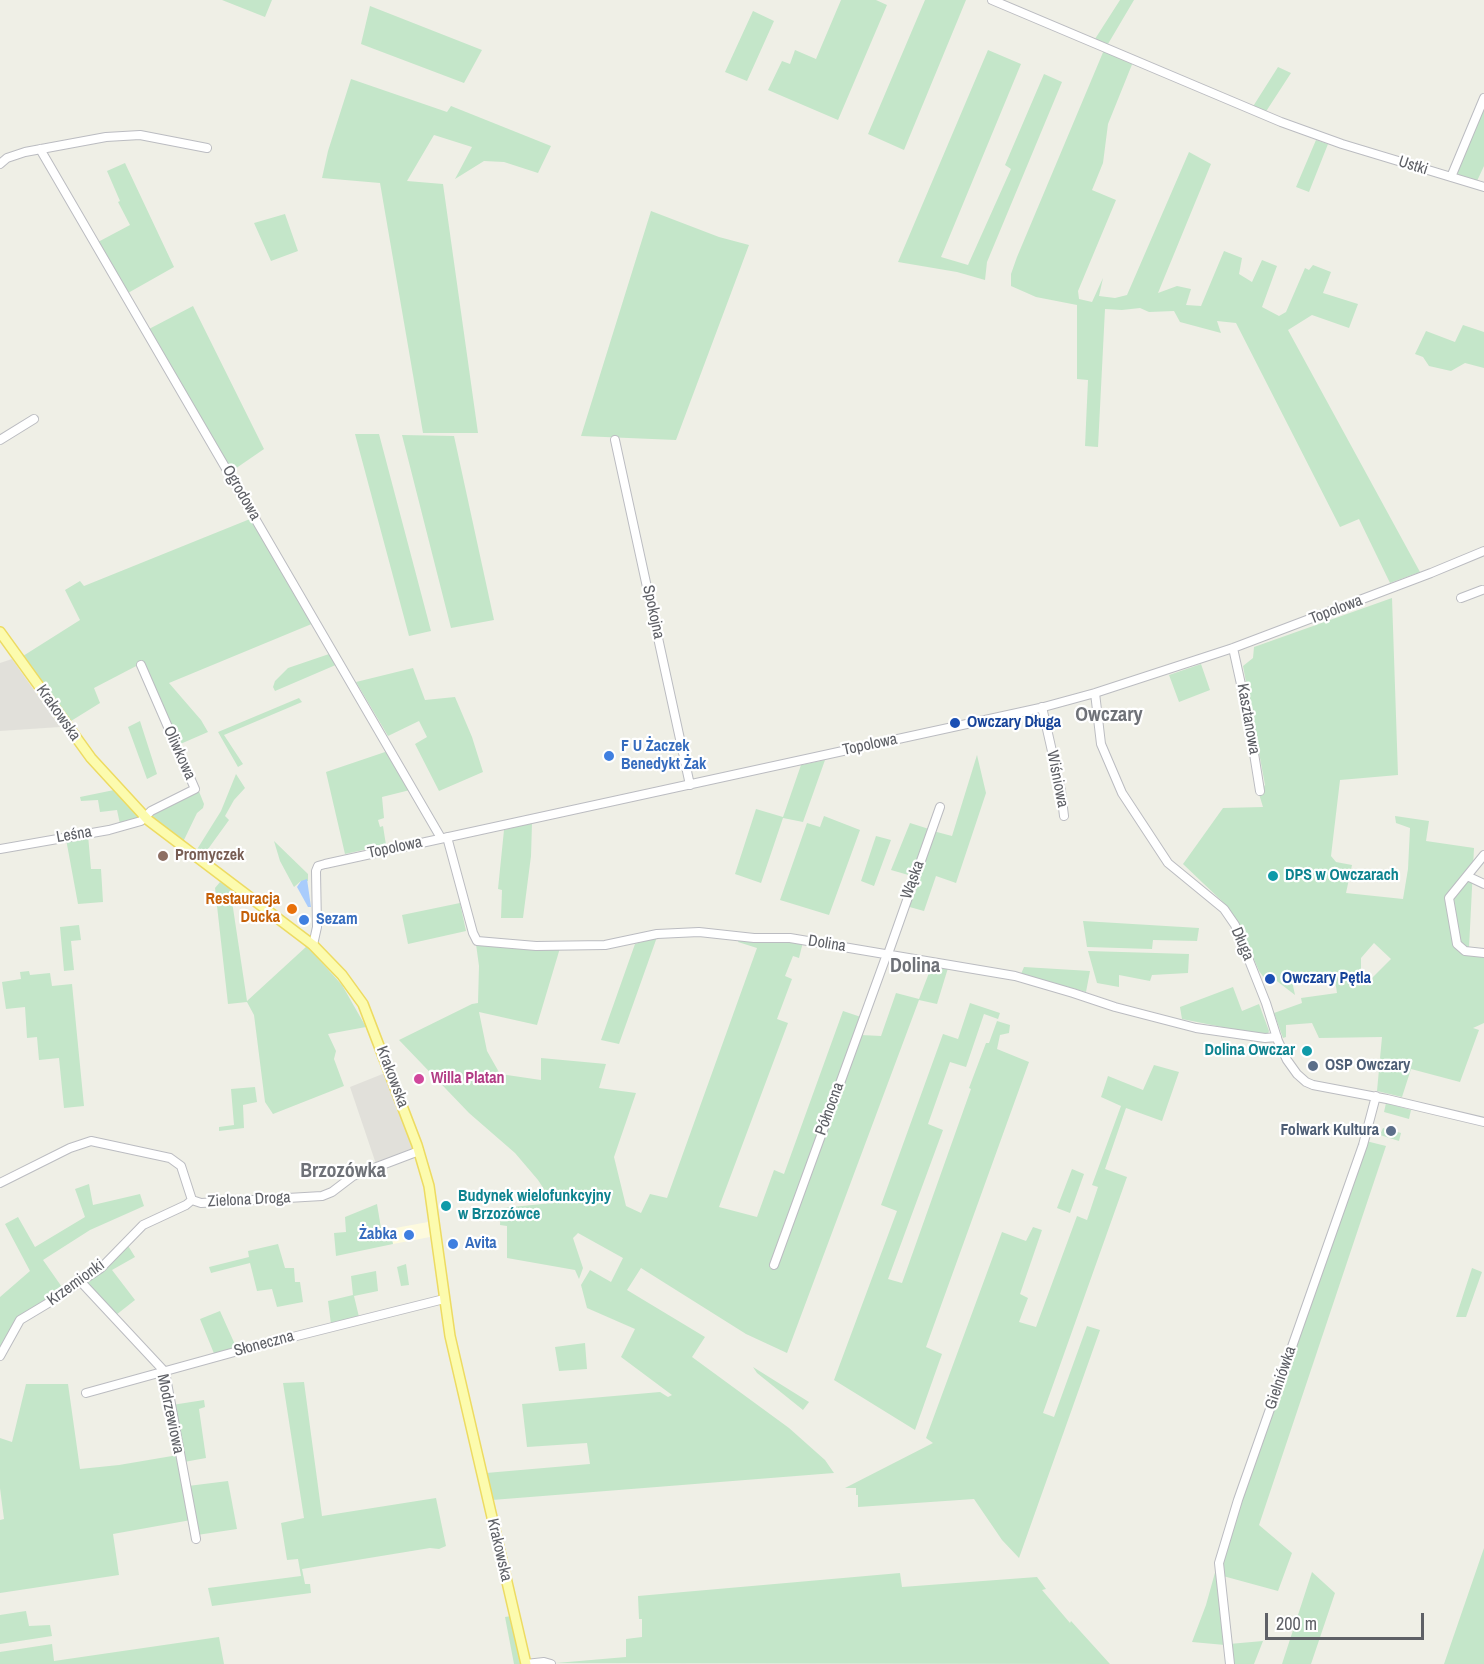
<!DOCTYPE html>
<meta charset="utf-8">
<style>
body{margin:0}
#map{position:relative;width:1484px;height:1664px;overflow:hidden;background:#efefe6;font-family:"Archivo Narrow",sans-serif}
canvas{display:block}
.scale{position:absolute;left:1265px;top:1613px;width:159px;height:27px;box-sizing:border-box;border:3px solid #5e6066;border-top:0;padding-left:8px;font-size:18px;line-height:21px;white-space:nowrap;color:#5e6066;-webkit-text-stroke:4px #fff;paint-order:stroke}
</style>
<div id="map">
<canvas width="1484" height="1664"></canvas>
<div class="scale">200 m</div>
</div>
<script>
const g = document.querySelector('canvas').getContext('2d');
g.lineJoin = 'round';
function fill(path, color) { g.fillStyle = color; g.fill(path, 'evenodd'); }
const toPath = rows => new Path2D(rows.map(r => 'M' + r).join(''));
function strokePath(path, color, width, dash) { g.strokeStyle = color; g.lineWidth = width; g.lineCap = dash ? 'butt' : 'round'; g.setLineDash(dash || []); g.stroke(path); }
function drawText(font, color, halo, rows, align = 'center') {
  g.font = font + ' "Archivo Narrow",sans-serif'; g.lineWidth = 4.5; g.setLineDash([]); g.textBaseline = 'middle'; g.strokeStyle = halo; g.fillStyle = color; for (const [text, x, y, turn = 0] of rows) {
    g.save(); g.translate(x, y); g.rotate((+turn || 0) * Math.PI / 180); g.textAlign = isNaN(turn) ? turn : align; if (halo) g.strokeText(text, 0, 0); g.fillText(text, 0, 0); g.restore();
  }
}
fill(toPath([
 [428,1222,430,1237,393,1244,390,1229]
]), '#fdfade');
fill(toPath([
 [12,659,60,727,0,731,0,663],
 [385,1073,413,1148,376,1164,350,1087]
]), '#e1e0da');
fill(toPath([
 [222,0,272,0,265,17],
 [841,0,876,0,887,5,838,120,768,90,782,61,790,64,795,50,816,59],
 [925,0,966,0,904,150,868,134],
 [1120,0,1134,0,1108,44,1095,39],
 [370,6,482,50,464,83,361,44],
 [753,11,774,21,747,81,725,72],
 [988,50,1021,64,941,257,968,265,1011,169,1005,165,1044,74,1062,82,987,262,985,280,957,272,898,262],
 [1104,50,1133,62,1108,124,1103,163,1092,190,1116,200,1078,291,1079,299,1092,302,1103,278,1099,296,1115,298,1127,295,1189,152,1211,164,1158,293,1177,286,1191,289,1186,305,1201,306,1224,251,1242,258,1239,274,1252,282,1262,260,1277,266,1262,307,1279,316,1286,312,1305,268,1309,270,1313,265,1331,272,1323,293,1358,304,1349,328,1312,315,1288,330,1420,572,1390,583,1359,519,1340,527,1236,323,1217,321,1221,333,1180,322,1174,311,1149,312,1140,308,1122,310,1105,309,1098,447,1085,446,1088,380,1077,379,1077,305,1036,297,1011,286,1011,274,1017,257],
 [1278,67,1291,73,1265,113,1252,108],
 [351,79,447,112,451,106,551,146,538,173,504,162,484,161,455,179,472,147,434,135,407,181,443,184,478,433,423,433,380,183,322,178,328,151],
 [1484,104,1484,166,1477,181,1458,176,1456,170],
 [1316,140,1328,144,1309,192,1296,187],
 [125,163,174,267,128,293,98,242,130,225,118,202,120,201,107,171],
 [651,211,719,237,749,245,676,440,581,436],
 [285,214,298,251,271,261,254,223],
 [193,306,264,449,232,471,149,329],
 [1463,325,1484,332,1484,368,1465,363,1451,371,1429,366,1423,357,1415,354,1426,331,1455,342],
 [355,434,379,434,431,631,409,636],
 [402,435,454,436,494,620,451,628],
 [250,519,314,623,169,683,201,720,208,732,178,745,142,663,94,688,100,703,71,721,23,656,80,620,65,590,80,581,84,586],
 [1392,598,1398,775,1340,780,1331,856,1336,862,1352,865,1346,893,1403,899,1408,869,1410,828,1396,823,1395,816,1429,821,1426,841,1474,848,1469,948,1484,952,1484,1023,1473,1028,1479,1030,1460,1082,1411,1069,1402,1097,1377,1091,1382,1037,1319,1038,1312,1023,1286,1025,1286,1037,1283,1038,1274,1013,1302,1003,1301,998,1337,993,1334,974,1292,981,1295,995,1269,975,1265,979,1259,971,1237,920,1225,904,1183,864,1223,808,1263,807,1259,794,1265,785,1243,666,1253,658,1254,647],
 [1374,943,1391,959,1370,980,1361,971,1361,958],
 [332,653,338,664,275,691,273,687,275,681,288,668],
 [1201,664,1210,690,1179,702,1169,675],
 [413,668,425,700,455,697,472,737,483,772,439,791,415,744,427,737,419,721,388,736,356,682],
 [299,698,302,702,224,735,243,764,238,767,218,732],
 [140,721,157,774,147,779,128,727],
 [388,751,410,790,382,797,384,818,378,820,380,827,383,826,386,845,345,854,326,772],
 [977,755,986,793,956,883,936,876,924,911,906,906,933,831,952,836],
 [825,760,803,822,783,818,761,883,735,874,756,809,783,817,801,765],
 [236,774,245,788,234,800,225,816,229,820,203,856,196,851,221,811],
 [198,789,204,804,203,808,197,813,183,842,152,817,151,813],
 [114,790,141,819,120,824,117,810,100,812,98,800,81,801,80,797],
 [824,816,860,830,829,915,780,900,807,823,820,827],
 [532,823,531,856,523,918,501,918,502,890,498,889,504,830],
 [910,823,929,829,912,876,891,870],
 [88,835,91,869,101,869,103,902,78,904,66,839],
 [876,836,891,840,874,886,861,881],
 [274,841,308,874,308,881,301,881,294,887,280,861],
 [220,882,230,888,247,1001,307,946,342,985,366,1027,328,1034,336,1051,334,1059,344,1086,273,1114,265,1102,254,1015,247,1002,228,1004,215,888],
 [460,903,466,931,408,944,402,915],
 [1083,921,1199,928,1197,941,1153,940,1152,949,1087,947],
 [79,925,81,940,71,941,74,970,64,971,60,927],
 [657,937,619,1044,601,1040,635,944],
 [739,939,803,942,799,958,793,956,785,976,792,979,777,1019,788,1023,719,1207,757,1217,774,1170,784,1174,843,1011,867,1019,861,1035,881,1036,896,993,919,999,932,965,948,968,937,1004,919,1000,787,1353,746,1334,641,1268,627,1290,705,1337,692,1357,789,1428,825,1460,834,1473,492,1500,486,1473,590,1464,587,1443,527,1447,522,1404,660,1392,668,1397,672,1395,621,1357,635,1329,587,1308,581,1285,590,1270,611,1282,623,1258,578,1233,573,1238,583,1268,579,1279,575,1270,507,1258,507,1226,500,1225,501,1208,553,1203,538,1180,515,1153,469,1113,399,1040,472,1004,478,1003,479,966,476,944,560,948,537,1025,479,1012,487,1051,500,1074,541,1080,541,1058,606,1064,599,1088,636,1093,614,1157,626,1206,641,1213,650,1194,667,1198,757,948,738,942],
 [1088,951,1189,954,1188,973,1152,975,1150,981,1119,975,1119,987,1097,983],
 [1024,967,1090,971,1086,992,1021,974],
 [29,971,30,975,50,973,52,986,72,984,84,1106,64,1108,59,1058,39,1060,37,1037,27,1038,25,1007,6,1009,2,982,21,979,20,972],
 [1233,987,1242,1011,1259,1004,1269,1031,1267,1036,1182,1019,1180,1007],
 [970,1003,1000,1013,998,1019,984,1014,966,1067,950,1062,928,1124,943,1130,888,1279,902,1283,971,1089,969,1088,986,1043,989,1043,997,1021,1010,1025,1009,1033,1000,1035,997,1049,1029,1062,926,1347,942,1354,915,1430,834,1380,897,1211,881,1205,943,1034,958,1039],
 [1154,1065,1179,1072,1162,1121,1126,1108,1105,1169,1127,1177,1043,1413,1054,1417,1087,1326,1100,1330,1019,1558,1002,1540,974,1499,858,1507,858,1495,856,1495,856,1488,845,1488,933,1443,926,1438,1002,1232,1026,1241,1033,1227,1042,1230,1020,1294,1028,1298,1019,1322,1036,1327,1077,1216,1087,1220,1098,1187,1092,1185,1121,1106,1101,1097,1108,1076,1143,1090],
 [255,1087,257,1102,243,1105,244,1128,219,1131,219,1127,234,1125,231,1089],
 [1386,1103,1411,1110,1409,1119,1384,1112],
 [1383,1128,1401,1133,1399,1141,1380,1135],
 [1366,1141,1386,1146,1259,1525,1292,1553,1278,1591,1223,1576,1221,1565,1238,1507],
 [1072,1169,1084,1174,1070,1213,1057,1208],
 [89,1184,93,1205,140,1194,144,1206,90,1230,43,1260,64,1290,15,1321,0,1350,0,1297,30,1271,5,1224,18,1217,35,1247,85,1217,75,1189],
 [377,1204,381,1228,390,1229,393,1244,336,1256,334,1233,346,1232,345,1217],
 [127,1244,135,1257,112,1270,135,1300,116,1315,84,1282],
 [278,1244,285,1268,294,1268,295,1282,300,1282,303,1302,277,1307,272,1289,257,1291,250,1263,211,1273,209,1267,249,1257,248,1251],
 [406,1264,409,1285,401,1286,397,1267],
 [1472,1268,1482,1272,1466,1317,1456,1317],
 [376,1271,378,1291,354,1296,359,1317,331,1324,328,1301,353,1295,351,1276],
 [220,1311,237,1349,215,1356,200,1319],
 [585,1343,587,1369,559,1371,555,1347],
 [753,1367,809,1402,803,1410,757,1373],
 [304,1382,322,1516,436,1498,446,1546,439,1549,430,1548,302,1569,305,1584,310,1584,311,1593,212,1606,208,1588,301,1576,298,1559,287,1560,281,1523,304,1518,283,1383],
 [26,1384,68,1384,80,1469,119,1465,178,1455,191,1520,113,1534,119,1575,0,1593,0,1520,4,1519,0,1488,0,1438,12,1442],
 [204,1400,205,1407,199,1409,206,1458,184,1462,172,1405],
 [228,1481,237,1529,197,1535,188,1486],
 [1484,1548,1484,1664,1444,1664],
 [1216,1569,1225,1645,1192,1642,1206,1605],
 [1312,1572,1335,1593,1311,1664,1282,1664],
 [900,1573,902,1587,1037,1577,1046,1589,1042,1590,1070,1623,1071,1621,1110,1664,556,1663,626,1657,626,1639,642,1637,642,1619,639,1619,638,1596],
 [26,1611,29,1626,50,1625,52,1636,0,1644,0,1615],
 [511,1616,522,1664,514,1664,505,1617],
 [219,1637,224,1664,0,1664,0,1652,52,1644,54,1661],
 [1263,1641,1254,1664,1232,1664,1229,1644]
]), '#c4e6c9');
fill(toPath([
 [307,879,311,907,308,907,297,887,301,881]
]), '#a9ccfc');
const minor = toPath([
 [992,0,1281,122,1342,144,1484,187],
 [40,149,441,838],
 [0,164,7,158,25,152,106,137,140,135,207,148],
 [1451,177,1484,98],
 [0,440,34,419],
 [615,440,690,785],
 [1461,598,1482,590],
 [1233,648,1248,716,1260,791],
 [1095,693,1101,744,1122,793,1168,863,1224,909,1235,925,1266,1003,1278,1041,1287,1060,1297,1074,1306,1082,1313,1085,1387,1099,1484,1122],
 [1042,707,1061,791,1064,816],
 [447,837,473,933,477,941,536,946,605,945,657,934,699,932,754,938,790,938,1015,976,1073,993,1115,1007,1196,1028,1265,1038,1277,1037],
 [0,849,109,830,141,821,151,811,195,789,141,665],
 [1484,855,1449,898,1457,944,1465,951,1484,953],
 [1467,876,1484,884],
 [313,945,317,927,316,871,318,866,325,864,1040,708,1095,693,1233,648,1431,573,1484,551],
 [888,954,940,807],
 [0,1183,70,1148,91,1141,170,1158,181,1166,192,1200,201,1203,322,1196,332,1192,353,1176,419,1151],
 [774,1265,887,954],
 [81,1282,165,1372,196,1539],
 [0,1356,20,1320,50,1302,101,1268,143,1225,186,1205,192,1200],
 [86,1393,249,1348,444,1299],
 [526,1664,544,1662,551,1664],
 [1230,1664,1219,1563,1238,1500,1363,1145,1376,1096]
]);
const major = toPath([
 [0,632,91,758,148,820,313,945,342,975,363,1004,417,1145,429,1186,450,1336,526,1664]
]);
strokePath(minor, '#bbbcc1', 10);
strokePath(major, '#eddb62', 12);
strokePath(minor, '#fff', 8);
strokePath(major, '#fcfbae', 9);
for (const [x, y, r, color] of [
 [955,723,6,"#1a4fb4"],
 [609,756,6,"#3f7fe0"],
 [163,856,6,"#8d6e63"],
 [1273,876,6,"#0f9aa8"],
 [292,909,6,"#e8710a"],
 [304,920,6,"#3f7fe0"],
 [1270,979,6,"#1a4fb4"],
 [1307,1051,6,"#0f9aa8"],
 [1313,1066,6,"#5c6f8a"],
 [419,1079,6,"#d1479c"],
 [1391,1131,6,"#5c6f8a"],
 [446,1206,6,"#0f9aa8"],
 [409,1235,6,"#3f7fe0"],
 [453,1244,6,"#3f7fe0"]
]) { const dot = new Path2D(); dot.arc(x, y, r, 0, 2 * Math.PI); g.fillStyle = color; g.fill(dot); strokePath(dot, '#fff', 2); }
drawText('16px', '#5e6066', '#fff', [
 ["Ustki",1413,166,18],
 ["Ogrodowa",241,493,60],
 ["Topolowa",1336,610,-21],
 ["Spokojna",653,612,78],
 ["Krakowska",58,713,55],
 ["Kasztanowa",1248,719,80],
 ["Topolowa",870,745,-12],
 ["Oliwkowa",179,753,66],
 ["Wiśniowa",1057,779,79],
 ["Leśna",74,835,-10],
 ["Topolowa",395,848,-12],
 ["Wąska",913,880,-70],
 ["Dolina",827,944,9],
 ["Długa",1242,944,67],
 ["Krakowska",392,1077,69],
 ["Północna",830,1109,-70],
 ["Zielona Droga",249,1200,-3],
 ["Krzemionki",76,1283,-36],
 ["Słoneczna",264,1344,-15],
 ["Gielniówka",1281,1378,-71],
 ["Modrzewiowa",170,1414,78],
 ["Krakowska",499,1550,77]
]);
drawText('bold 16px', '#164399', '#fff', [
 ["Owczary Długa",967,723],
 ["Owczary Pętla",1282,979]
], 'left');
drawText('bold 16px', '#366cbe', '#fff', [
 ["F U Żaczek",621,747],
 ["Benedykt Żak",621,765],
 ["Sezam",316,920],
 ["Żabka",397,1235,"right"],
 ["Avita",465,1244]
], 'left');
drawText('bold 16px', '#785e54', '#fff', [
 ["Promyczek",175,856]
], 'left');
drawText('bold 16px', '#0d838f', '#fff', [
 ["DPS w Owczarach",1285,876],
 ["Dolina Owczar",1295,1051,"right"],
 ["Budynek wielofunkcyjny",458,1197],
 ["w Brzozówce",458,1215]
], 'left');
drawText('bold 16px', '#c56008', '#fff', [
 ["Restauracja",280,900],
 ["Ducka",280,918]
], 'right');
drawText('bold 16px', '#4e5e75', '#fff', [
 ["OSP Owczary",1325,1066],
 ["Folwark Kultura",1379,1131,"right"]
], 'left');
drawText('bold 16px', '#b23c85', '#fff', [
 ["Willa Platan",431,1079]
], 'left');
drawText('bold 20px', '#6f7278', '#fff', [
 ["Owczary",1109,716],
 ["Dolina",915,967],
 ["Brzozówka",343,1172]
]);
</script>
